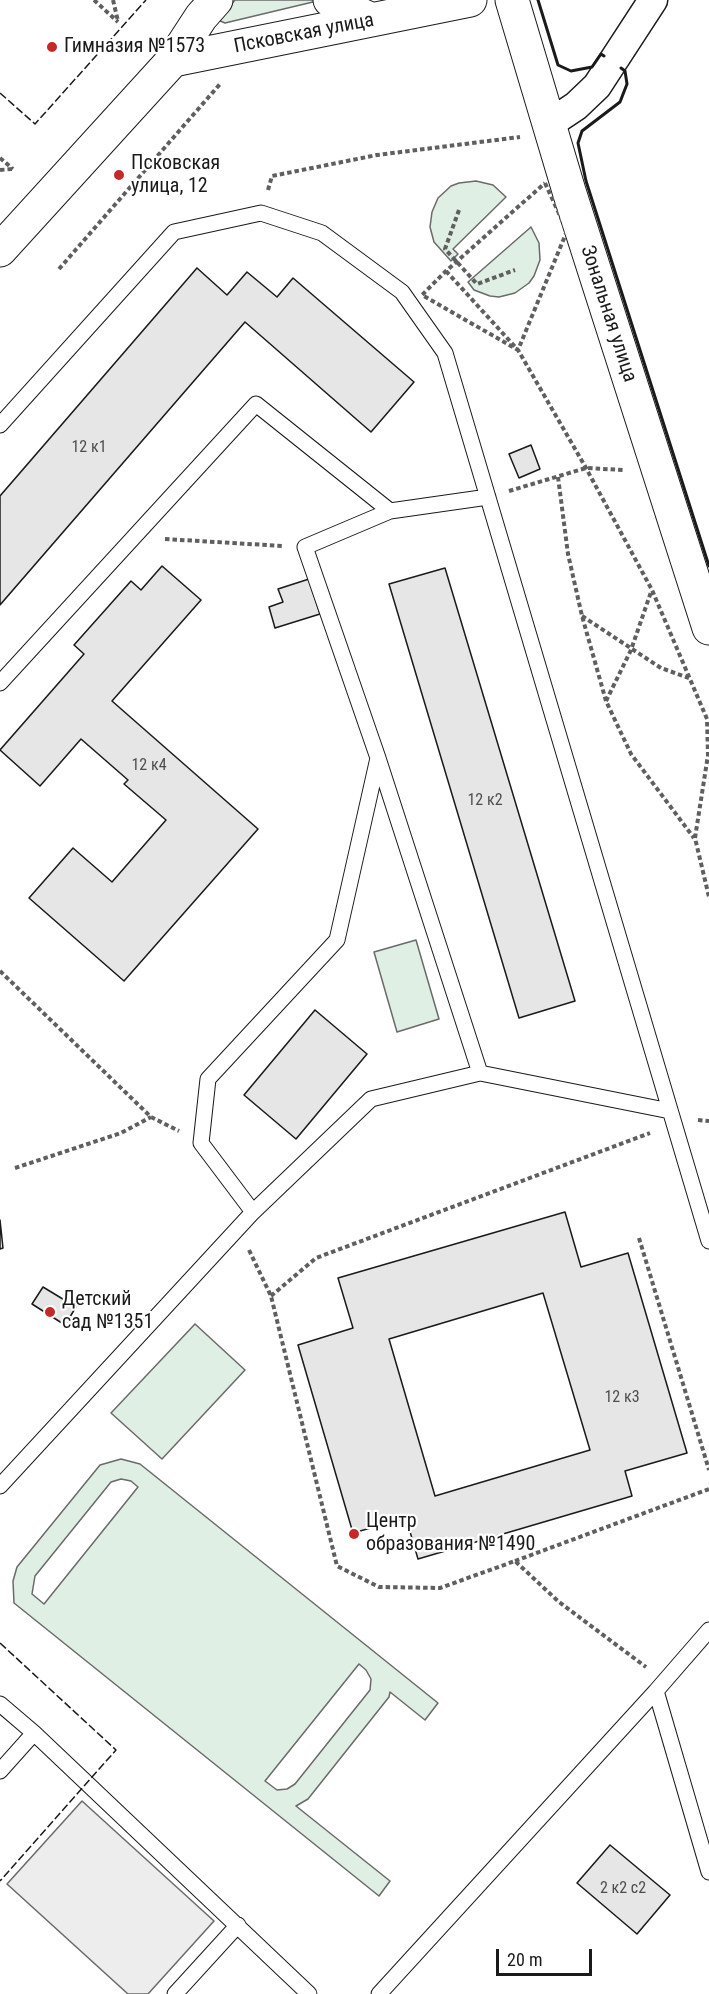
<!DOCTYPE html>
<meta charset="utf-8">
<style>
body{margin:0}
#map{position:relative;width:709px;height:1994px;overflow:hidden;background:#fff;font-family:"Roboto Condensed",sans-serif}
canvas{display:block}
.scale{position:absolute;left:496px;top:1949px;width:96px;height:27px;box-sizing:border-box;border:3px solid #1a1a1a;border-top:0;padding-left:8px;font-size:18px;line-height:21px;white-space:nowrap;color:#1a1a1a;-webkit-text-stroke:4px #fff;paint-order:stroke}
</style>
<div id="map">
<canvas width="709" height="1994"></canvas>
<div class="scale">20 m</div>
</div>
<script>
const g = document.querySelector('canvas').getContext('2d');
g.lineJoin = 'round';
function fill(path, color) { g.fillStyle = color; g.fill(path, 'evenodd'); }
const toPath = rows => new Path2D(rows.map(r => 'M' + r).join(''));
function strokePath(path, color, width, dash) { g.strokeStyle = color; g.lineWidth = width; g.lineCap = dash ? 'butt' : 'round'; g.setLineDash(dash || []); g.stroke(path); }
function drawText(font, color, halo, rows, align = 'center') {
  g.font = font + ' "Roboto Condensed",sans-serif'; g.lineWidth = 4.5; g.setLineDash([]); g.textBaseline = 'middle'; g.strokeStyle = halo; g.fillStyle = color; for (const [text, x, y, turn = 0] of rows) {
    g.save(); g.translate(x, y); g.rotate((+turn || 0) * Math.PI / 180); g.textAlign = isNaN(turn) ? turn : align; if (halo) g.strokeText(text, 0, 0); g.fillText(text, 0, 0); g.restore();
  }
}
const green = toPath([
 [235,0,316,0,317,1,225,23,218,20,235,0],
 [476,181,493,185,506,197,453,249,458,254,451,261,434,242,430,227,432,212,438,198,451,186,459,183,476,181],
 [531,227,539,243,540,260,534,276,529,283,515,293,499,297,490,296,474,290,468,282,531,227],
 [416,940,439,1019,397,1032,374,952,416,940],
 [195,1324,245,1370,162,1459,111,1413,195,1324],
 [121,1459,140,1464,438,1703,425,1720,390,1692,389,1697,308,1799,296,1806,390,1881,379,1896,14,1603,13,1581,17,1567,100,1465,121,1459],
 [121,1479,131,1481,138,1487,44,1604,32,1594,35,1576,111,1482,121,1479],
 [359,1664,366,1670,371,1679,370,1690,295,1784,287,1789,277,1790,265,1781,359,1664]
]);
fill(green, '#e0efe3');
strokePath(green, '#6a6a6a', 1.5);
const parking = toPath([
 [82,1801,214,1921,148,1994,128,1994,7,1884,82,1801]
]);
fill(parking, '#ededed');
strokePath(parking, '#6a6a6a', 1.5);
const building = toPath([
 [197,268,227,295,247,272,277,297,293,278,414,382,371,432,245,322,0,605,0,496,197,268],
 [531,445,540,469,519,478,509,454,531,445],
 [162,566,201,600,112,701,258,829,124,981,29,898,73,848,112,882,166,820,124,784,128,780,81,739,40,786,0,750,84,654,74,645,131,581,141,590,162,566],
 [445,568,575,1001,519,1018,389,584,445,568],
 [309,579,320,614,275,628,269,607,283,602,278,589,309,579],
 [315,1010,367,1054,296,1139,244,1095,315,1010],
 [565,1212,581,1267,628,1253,687,1453,625,1471,632,1496,418,1559,406,1518,353,1533,298,1345,353,1328,338,1278,565,1212],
 [543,1293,590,1450,435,1496,389,1339,543,1293],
 [0,1220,3,1248,0,1249,0,1220],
 [43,1287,76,1307,65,1325,32,1304,43,1287],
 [610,1845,670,1895,637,1934,577,1883,610,1845]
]);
fill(building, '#e6e6e6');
strokePath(building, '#1a1a1a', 1.5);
const service = toPath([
 [0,425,174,232,261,213,322,233,402,292,445,353,709,1241],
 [390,511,488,497],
 [0,683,256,404,390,511,305,547,378,758,337,940,208,1079,201,1143,253,1212,0,1486],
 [378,758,480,1073,670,1111],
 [253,1212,371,1099,480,1073],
 [709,1630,656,1691,709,1872],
 [0,1704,34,1733,309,1994],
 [0,1771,34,1733],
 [175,1994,238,1925],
 [379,1994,656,1691]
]);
const minor = toPath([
 [549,124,576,106,597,86,653,0]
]);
const tertiary = toPath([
 [330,0,372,20],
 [512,0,569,191,709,628],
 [173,60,470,0],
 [0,250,173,60,201,17,216,0]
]);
strokePath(service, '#1a1a1a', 17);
strokePath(minor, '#1a1a1a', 31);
strokePath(tertiary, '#1a1a1a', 35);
strokePath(toPath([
 [94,0,118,22],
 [113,0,118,21],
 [0,158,13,169],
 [0,170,12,169],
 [545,183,567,231,518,350,422,295,446,271,545,183],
 [268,190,272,176,377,155,520,137],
 [459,210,445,249,477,284,515,270],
 [59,269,220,84],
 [446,271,518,350,586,468,652,590,707,719,708,755,695,838,709,897],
 [558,477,568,554,582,616,606,701,631,754,694,838],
 [509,491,586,468,624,470],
 [165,539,283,546],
 [582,616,661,668,689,678],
 [606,701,631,650,651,592],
 [0,971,151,1117,179,1131],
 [698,1120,709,1121],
 [15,1168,121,1133,151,1117],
 [639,1238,709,1470],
 [249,1250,271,1296,337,1566,379,1587,440,1588,515,1561,559,1602,646,1667],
 [271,1296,316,1258,650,1133],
 [515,1561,709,1489]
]), '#5f5f5f', 4, [4.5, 3]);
strokePath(service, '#fff', 15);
strokePath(minor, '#fff', 28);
strokePath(tertiary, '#fff', 33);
strokePath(toPath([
 [0,93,35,124,146,0],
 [0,1643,116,1750,0,1881]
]), '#1a1a1a', 1.5, [8, 3]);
strokePath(toPath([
 [538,0,558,65,571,71,592,67,601,54,604,56],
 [621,68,625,71,627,84,620,102,582,131,578,143,586,181,709,566]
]), '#1a1a1a', 3);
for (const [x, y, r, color] of [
 [52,47,6,"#c62828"],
 [119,175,6,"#c62828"],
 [50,1312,6,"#c62828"],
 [354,1534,6,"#c62828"]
]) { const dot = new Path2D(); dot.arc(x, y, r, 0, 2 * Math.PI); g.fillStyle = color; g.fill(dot); strokePath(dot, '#fff', 2); }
drawText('16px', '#4d4d4d', null, [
 ["12 к1",89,448],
 ["12 к4",149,766],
 ["12 к2",485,801],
 ["12 к3",622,1398],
 ["2 к2 с2",623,1889]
]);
drawText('20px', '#1a1a1a', '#fff', [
 ["Псковская улица",304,34,-11],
 ["Зональная улица",608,314,72]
]);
drawText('20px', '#1a1a1a', '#fff', [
 ["Гимназия №1573",64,47],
 ["Псковская",131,164],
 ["улица, 12",131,187],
 ["Детский",62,1300],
 ["сад №1351",62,1323],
 ["Центр",366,1522],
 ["образования №1490",366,1545]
], 'left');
</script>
